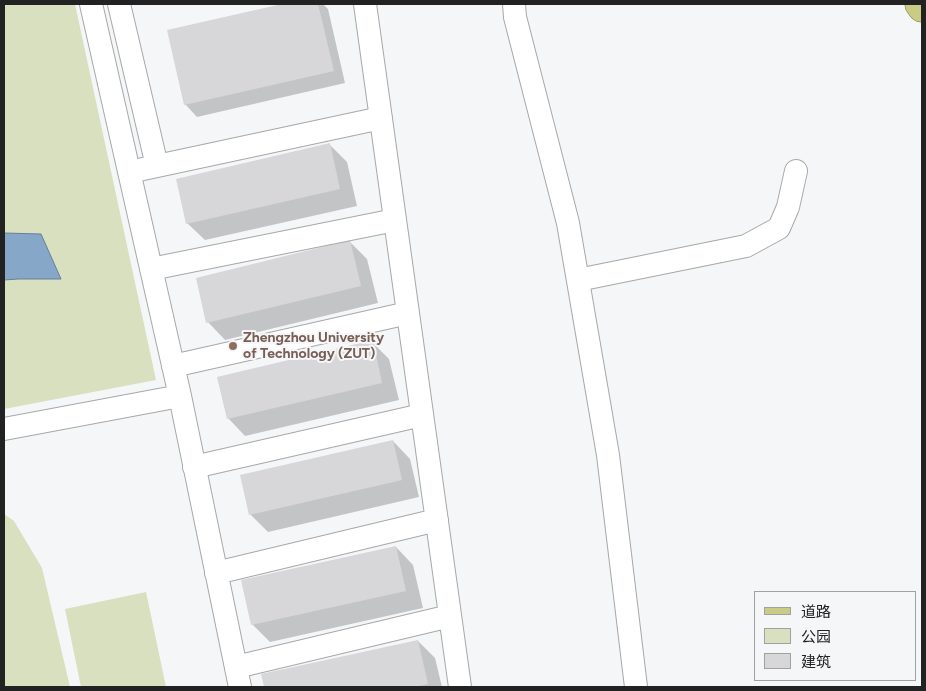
<!DOCTYPE html>
<meta charset="utf-8">
<style>
body{margin:0}
#map{position:relative;width:926px;height:691px;overflow:hidden;background:#f4f6f8;font-family:Figtree,"Noto Sans SC",sans-serif}
canvas{display:block}
.frame{position:absolute;inset:0;border:5px solid #222223;pointer-events:none}
.legend{position:absolute;left:754px;top:591px;width:162px;height:90px;box-sizing:border-box;background:#f4f6f8;border:1px solid #a0a1a3;margin:0;padding:6px 9px;list-style:none;font-size:15px;color:#222223}
.legend li{display:flex;align-items:center;gap:10px;height:25px}
.legend b{width:25px;border:1px solid #a0a1a3}
</style>
<div id="map">
<canvas width="926" height="691"></canvas>
<div class="frame"></div>
<ul class="legend">
<li><b style="height:6px;background:#cacb84"></b>道路</li>
<li><b style="height:14px;background:#d8e0c0"></b>公园</li>
<li><b style="height:14px;background:#d7d6d8"></b>建筑</li>
</ul>
</div>
<script>
const g = document.querySelector('canvas').getContext('2d');
g.lineJoin = 'round';
function fill(path, color) { g.fillStyle = color; g.fill(path, 'evenodd'); }
const toPath = rows => new Path2D(rows.map(r => 'M' + r).join(''));
function strokePath(path, color, width, dash) { g.strokeStyle = color; g.lineWidth = width; g.lineCap = dash ? 'butt' : 'round'; g.setLineDash(dash || []); g.stroke(path); }
function drawText(font, color, halo, rows, align = 'center') {
  g.font = font + ' Figtree,sans-serif'; g.lineWidth = 4; g.setLineDash([]); g.textBaseline = 'middle'; g.strokeStyle = halo; g.fillStyle = color; for (const [text, x, y, turn = 0] of rows) {
    g.save(); g.translate(x, y); g.rotate((+turn || 0) * Math.PI / 180); g.textAlign = isNaN(turn) ? turn : align; if (halo) g.strokeText(text, 0, 0); g.fillText(text, 0, 0); g.restore();
  }
}
fill(toPath([
 [4,4,75,4,156,380,4,409],
 [4,514,14,521,42,568,70,687,4,687],
 [146,592,166,687,81,687,65,609]
]), '#d8e0c0');
const water = toPath([
 [4,233,41,234,61,279,18,279,4,280,4,233]
]);
fill(water, '#87a7c9');
strokePath(water, '#697f97', 1);
fill(toPath([
 [287,4,323,4,328,9,345,83,197,117,185,104,168,31],
 [329,144,347,162,357,206,205,240,187,223],
 [350,242,367,259,378,303,225,340,208,322],
 [372,342,389,359,399,400,245,436,228,418],
 [393,441,410,459,419,497,268,532,250,514],
 [396,547,413,565,423,608,270,642,252,624],
 [418,641,435,658,442,687,265,687,263,675]
]), '#0003');
fill(toPath([
 [282,4,318,4,334,71,184,105,167,30],
 [330,143,340,189,186,224,176,179],
 [350,240,361,286,206,323,196,278],
 [373,340,382,383,227,419,217,377],
 [393,440,402,480,249,515,240,475],
 [396,546,406,591,251,625,241,580],
 [418,640,428,684,414,687,264,687,261,674]
]), '#d7d6d8');
const minor = toPath([
 [91,4,180,396,240,687],
 [119,4,157,166],
 [365,4,460,687],
 [514,4,515,17,568,223,608,455,636,687],
 [129,172,381,118],
 [151,269,395,220],
 [578,280,746,246,779,228,788,207,796,171],
 [173,366,408,313],
 [4,429,180,396],
 [194,467,422,415],
 [216,573,437,520],
 [236,667,450,616]
]);
const major = toPath([
 [919,4,922,8]
]);
strokePath(minor, '#a6a8a9', 24);
strokePath(major, '#78792d', 29);
strokePath(minor, '#fff', 22);
strokePath(major, '#cacb84', 28);
for (const [x, y, r, color] of [
 [233,346,5,"#8d6e63"]
]) { const dot = new Path2D(); dot.arc(x, y, r, 0, 2 * Math.PI); g.fillStyle = color; g.fill(dot); strokePath(dot, '#f4f6f8', 2); }
drawText('bold 14px', '#785e54', '#f4f6f8', [
 ["Zhengzhou University",243,338],
 ["of Technology (ZUT)",243,354]
], 'left');
</script>
